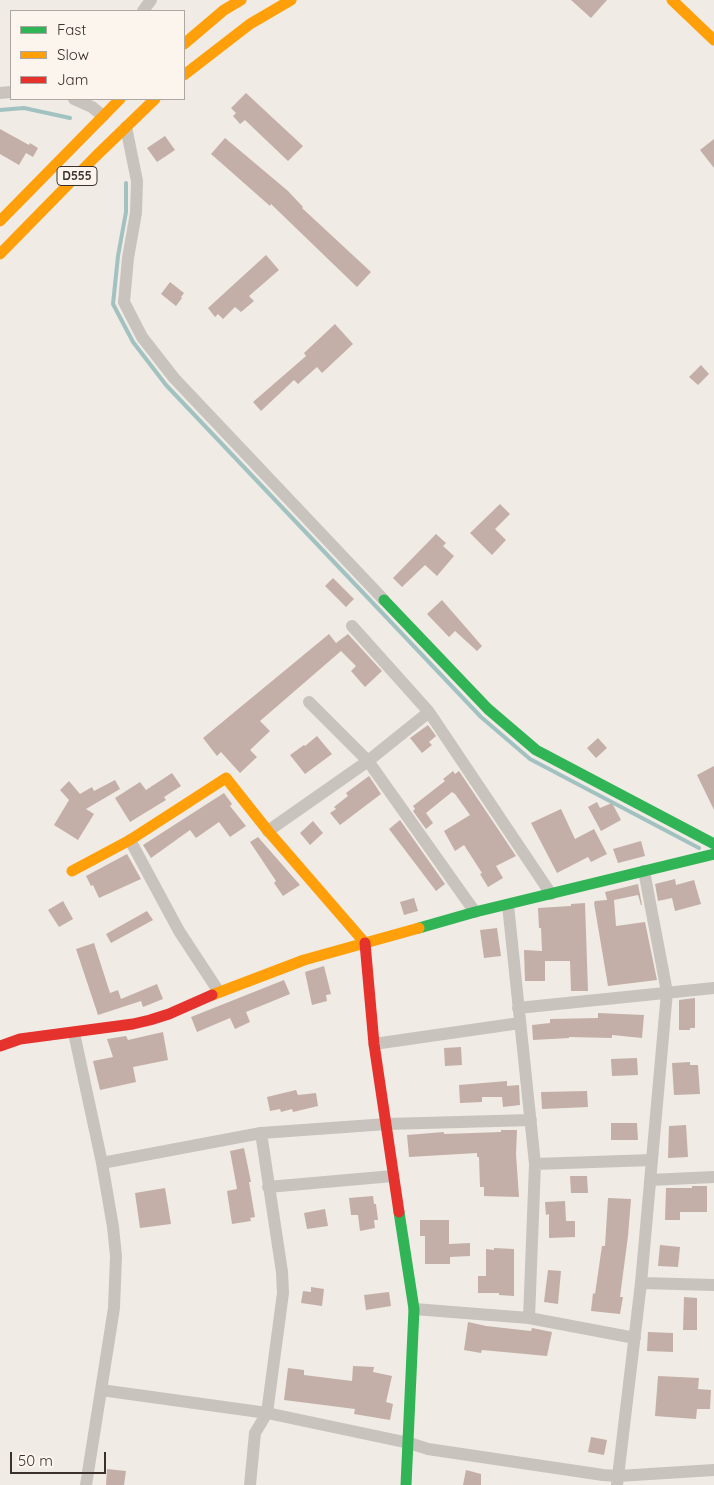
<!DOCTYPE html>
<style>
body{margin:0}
#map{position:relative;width:714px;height:1485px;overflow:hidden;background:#f0ebe5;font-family:Quicksand,sans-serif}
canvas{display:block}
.legend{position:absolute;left:10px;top:10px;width:175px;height:90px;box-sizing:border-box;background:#fbf5ee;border:1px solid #aea6a0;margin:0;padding:6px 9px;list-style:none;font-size:15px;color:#3b302b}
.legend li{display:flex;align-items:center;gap:10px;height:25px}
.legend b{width:25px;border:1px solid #aea6a0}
.scale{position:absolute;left:10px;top:1452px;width:96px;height:22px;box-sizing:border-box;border:2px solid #3b302b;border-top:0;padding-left:6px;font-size:15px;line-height:18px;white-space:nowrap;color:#3b302b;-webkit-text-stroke:4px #fbf5ee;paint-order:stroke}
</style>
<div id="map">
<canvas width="714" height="1485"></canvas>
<ul class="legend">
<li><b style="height:6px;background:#30b455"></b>Fast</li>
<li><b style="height:6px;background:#ff9f0a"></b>Slow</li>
<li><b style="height:6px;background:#e5322d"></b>Jam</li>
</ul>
<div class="scale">50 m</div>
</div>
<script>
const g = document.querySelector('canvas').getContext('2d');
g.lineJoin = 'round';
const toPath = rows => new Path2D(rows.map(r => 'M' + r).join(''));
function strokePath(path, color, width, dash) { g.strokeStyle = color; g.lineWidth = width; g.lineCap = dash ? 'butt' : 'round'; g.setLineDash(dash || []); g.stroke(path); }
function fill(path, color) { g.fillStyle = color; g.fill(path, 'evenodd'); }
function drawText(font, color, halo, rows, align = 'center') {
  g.font = font + ' Quicksand,sans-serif'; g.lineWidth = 5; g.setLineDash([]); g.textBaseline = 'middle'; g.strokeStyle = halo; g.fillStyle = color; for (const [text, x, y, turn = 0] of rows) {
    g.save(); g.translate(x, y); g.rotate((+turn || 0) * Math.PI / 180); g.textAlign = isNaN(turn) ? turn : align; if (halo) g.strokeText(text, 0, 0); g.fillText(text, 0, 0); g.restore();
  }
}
strokePath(toPath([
 [0,110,24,108,70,118],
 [126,183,126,212,118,256,113,304,133,342,166,385,481,717,530,759,699,848]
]), '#a1c2c1', 4);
fill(toPath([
 [571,0,607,0,591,18],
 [246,93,303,146,288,161,245,120,240,124,233,116,236,113,231,108],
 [0,129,29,145,30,143,38,148,33,157,26,153,19,165,0,154],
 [165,136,175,150,157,162,147,148],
 [225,138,288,191,303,207,302,208,371,272,357,287,271,204,270,206,211,154],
 [714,139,714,168,700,150],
 [266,255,279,270,249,296,254,301,241,312,235,307,223,319,218,314,215,317,208,308],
 [170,282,184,293,181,297,182,298,176,306,161,294],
 [335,324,353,344,322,373,317,367,298,384,294,380,261,411,253,402,306,356,304,353],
 [701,365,709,374,698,385,689,377],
 [500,504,510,514,495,529,506,540,492,555,470,533],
 [436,534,446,543,443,546,454,556,437,576,425,565,402,587,393,578],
 [333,578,354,599,346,607,325,586],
 [442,600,482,646,477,651,455,631,449,637,427,614],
 [329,634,336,643,348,634,382,671,365,687,351,671,356,666,341,651,260,721,270,731,250,750,257,757,240,773,221,752,217,756,203,738],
 [428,725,436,736,429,742,432,745,422,753,410,738],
 [317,736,332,754,305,774,290,755,304,745,305,746],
 [598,738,607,748,596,758,587,748],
 [714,766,714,810,697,775],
 [453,771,455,774,459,771,516,856,496,866,503,878,488,887,480,874,482,873,464,845,455,851,444,831,470,815,455,794,452,792,426,813,433,823,426,829,413,811,415,809,413,806,445,781,443,779],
 [172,773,181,786,164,797,166,800,130,822,115,798,140,782,146,790],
 [369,776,381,794,340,825,330,813,336,809,334,807,348,796,346,793],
 [115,780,120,789,86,809,94,814,78,840,54,825,69,800,60,790,69,781,80,794,92,787,94,791],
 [224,793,232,804,230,806,246,826,230,837,219,822,196,838,190,830,151,858,143,845],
 [597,802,600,808,612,803,621,820,601,831,588,807],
 [561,809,575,839,594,829,607,854,591,862,588,857,557,873,531,823],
 [400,820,445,884,436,891,389,829],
 [313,821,323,833,310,845,300,833],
 [258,837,300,885,283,896,274,883,276,881,250,842],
 [641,841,645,856,618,863,613,849],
 [127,854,141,879,99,898,93,885,91,886,86,876],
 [675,879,676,885,694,880,701,904,675,911,672,898,658,901,655,884],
 [638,884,642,905,641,905,638,895,614,900,616,926,645,922,657,980,608,986,594,903,595,901,607,900,605,892],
 [414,898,418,911,404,915,400,902],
 [63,901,73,919,59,927,48,910],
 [585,903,588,991,571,991,570,961,545,961,545,981,525,981,524,950,542,951,541,928,539,928,538,908,571,906,571,904],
 [147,911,153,920,111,943,106,934],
 [497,928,501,956,484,958,480,930],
 [94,943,110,993,118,990,121,999,157,984,163,999,143,1007,141,1001,98,1015,76,949],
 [324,966,331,994,326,995,327,1001,312,1005,305,972],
 [284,980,290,994,246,1012,250,1022,235,1029,230,1018,197,1032,191,1017],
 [695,998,695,1028,690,1028,690,1030,679,1030,679,1000],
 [598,1013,644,1015,642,1038,612,1035,612,1038,569,1037,569,1038,533,1040,532,1025,550,1023,550,1019,598,1018],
 [163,1032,168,1060,133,1067,136,1082,100,1090,93,1061,113,1057,107,1039,126,1036,128,1040],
 [461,1047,462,1065,445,1066,444,1048],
 [637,1058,638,1075,612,1076,611,1059],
 [690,1062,690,1065,698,1065,700,1094,674,1095,672,1063],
 [507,1081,507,1086,519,1085,520,1105,503,1107,502,1097,482,1097,482,1102,460,1103,459,1085],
 [296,1090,298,1095,316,1093,318,1106,293,1112,292,1109,281,1112,280,1109,270,1111,267,1097],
 [587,1091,588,1107,542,1109,541,1092],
 [611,1123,637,1123,638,1140,611,1140],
 [686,1125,688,1157,668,1158,669,1126],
 [501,1130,517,1130,516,1154,519,1197,484,1196,484,1187,480,1187,479,1157,477,1157,477,1153,409,1157,407,1135,444,1132,444,1134,501,1132],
 [244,1148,251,1182,249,1182,255,1217,250,1218,251,1221,232,1224,227,1191,237,1189,230,1151],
 [570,1176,587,1176,588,1193,571,1193],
 [692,1186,707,1186,707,1212,680,1212,680,1220,665,1220,666,1188,692,1188],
 [165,1188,171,1224,140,1228,135,1193],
 [373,1196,374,1204,376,1204,378,1220,374,1220,375,1228,360,1231,358,1215,351,1215,349,1198],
 [608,1198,631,1199,628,1236,620,1297,623,1297,620,1314,591,1311,593,1293,595,1294,602,1246,605,1246],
 [565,1201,566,1221,575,1221,575,1237,549,1238,549,1214,546,1215,545,1202],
 [325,1209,328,1226,307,1229,304,1213],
 [420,1220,449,1220,449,1244,470,1243,470,1256,450,1257,450,1264,425,1264,425,1236,420,1236],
 [660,1245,680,1247,678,1267,658,1266],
 [494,1248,514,1249,514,1296,499,1295,499,1293,478,1293,478,1276,486,1276,486,1249,494,1250],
 [548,1270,561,1271,558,1304,544,1302],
 [311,1287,324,1289,322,1306,301,1303,303,1291,311,1292],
 [389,1292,391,1306,366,1310,364,1295],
 [684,1297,697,1298,697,1330,683,1330],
 [468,1322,486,1326,531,1331,532,1328,552,1332,547,1356,482,1350,481,1353,464,1350],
 [648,1332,673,1333,673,1352,647,1351],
 [353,1366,374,1367,373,1372,392,1376,386,1402,393,1404,390,1420,354,1414,355,1409,284,1400,288,1368,304,1370,304,1375,352,1381],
 [658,1376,699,1378,698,1389,711,1390,710,1409,697,1409,696,1419,655,1416],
 [591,1437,607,1440,604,1455,588,1452],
 [107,1469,126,1471,124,1485,106,1485],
 [466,1470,481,1474,481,1485,463,1485]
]), '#c3afa7');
strokePath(toPath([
 [143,11,151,0],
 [0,93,11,92],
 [74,99,92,107,103,116],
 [126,127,137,181,136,213,128,258,124,302,142,337,174,378,384,600],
 [352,626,429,712,551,894],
 [309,702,368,761,475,912],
 [268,831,368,761,429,712],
 [130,840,179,931,219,992],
 [508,905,535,1164,529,1318],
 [518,1008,714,988],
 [74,1033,102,1163,113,1227,116,1256,114,1308,86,1485],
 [374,1044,520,1023],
 [102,1163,261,1133,387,1124,531,1120],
 [535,1164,652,1160],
 [650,1180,714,1177],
 [268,1187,393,1176],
 [641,1283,714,1285],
 [414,1309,529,1318,635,1338],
 [101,1390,267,1413,409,1443,428,1449,603,1475,618,1476,714,1470],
 [250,1485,255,1433,267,1413,283,1293,282,1272,261,1133],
 [617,1485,641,1283,667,992,644,871]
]), '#c9c3be', 12);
strokePath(toPath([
 [384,600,488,709,536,750,714,844],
 [419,928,475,912,714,854],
 [399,1212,414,1309,406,1485]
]), '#30b455', 11);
strokePath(toPath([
 [672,0,714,40],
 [184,44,224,10,241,0],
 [184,75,250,24,291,0],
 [0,221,120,99],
 [0,254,96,156,155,99],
 [72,871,130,840,226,778,268,831,365,943],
 [212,995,304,960,419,928]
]), '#ff9f0a', 11);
strokePath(toPath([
 [365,943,374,1044,399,1212],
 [0,1046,20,1039,133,1024,150,1020,169,1014,212,995]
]), '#e5322d', 11);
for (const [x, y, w] of [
 [77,176,40]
]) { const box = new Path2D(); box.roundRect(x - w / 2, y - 9.5, w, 19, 4); g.fillStyle = '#fbf5ee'; g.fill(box); strokePath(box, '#3b302b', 1); }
drawText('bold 12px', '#3b302b', null, [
 ["D555",77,176]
]);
</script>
